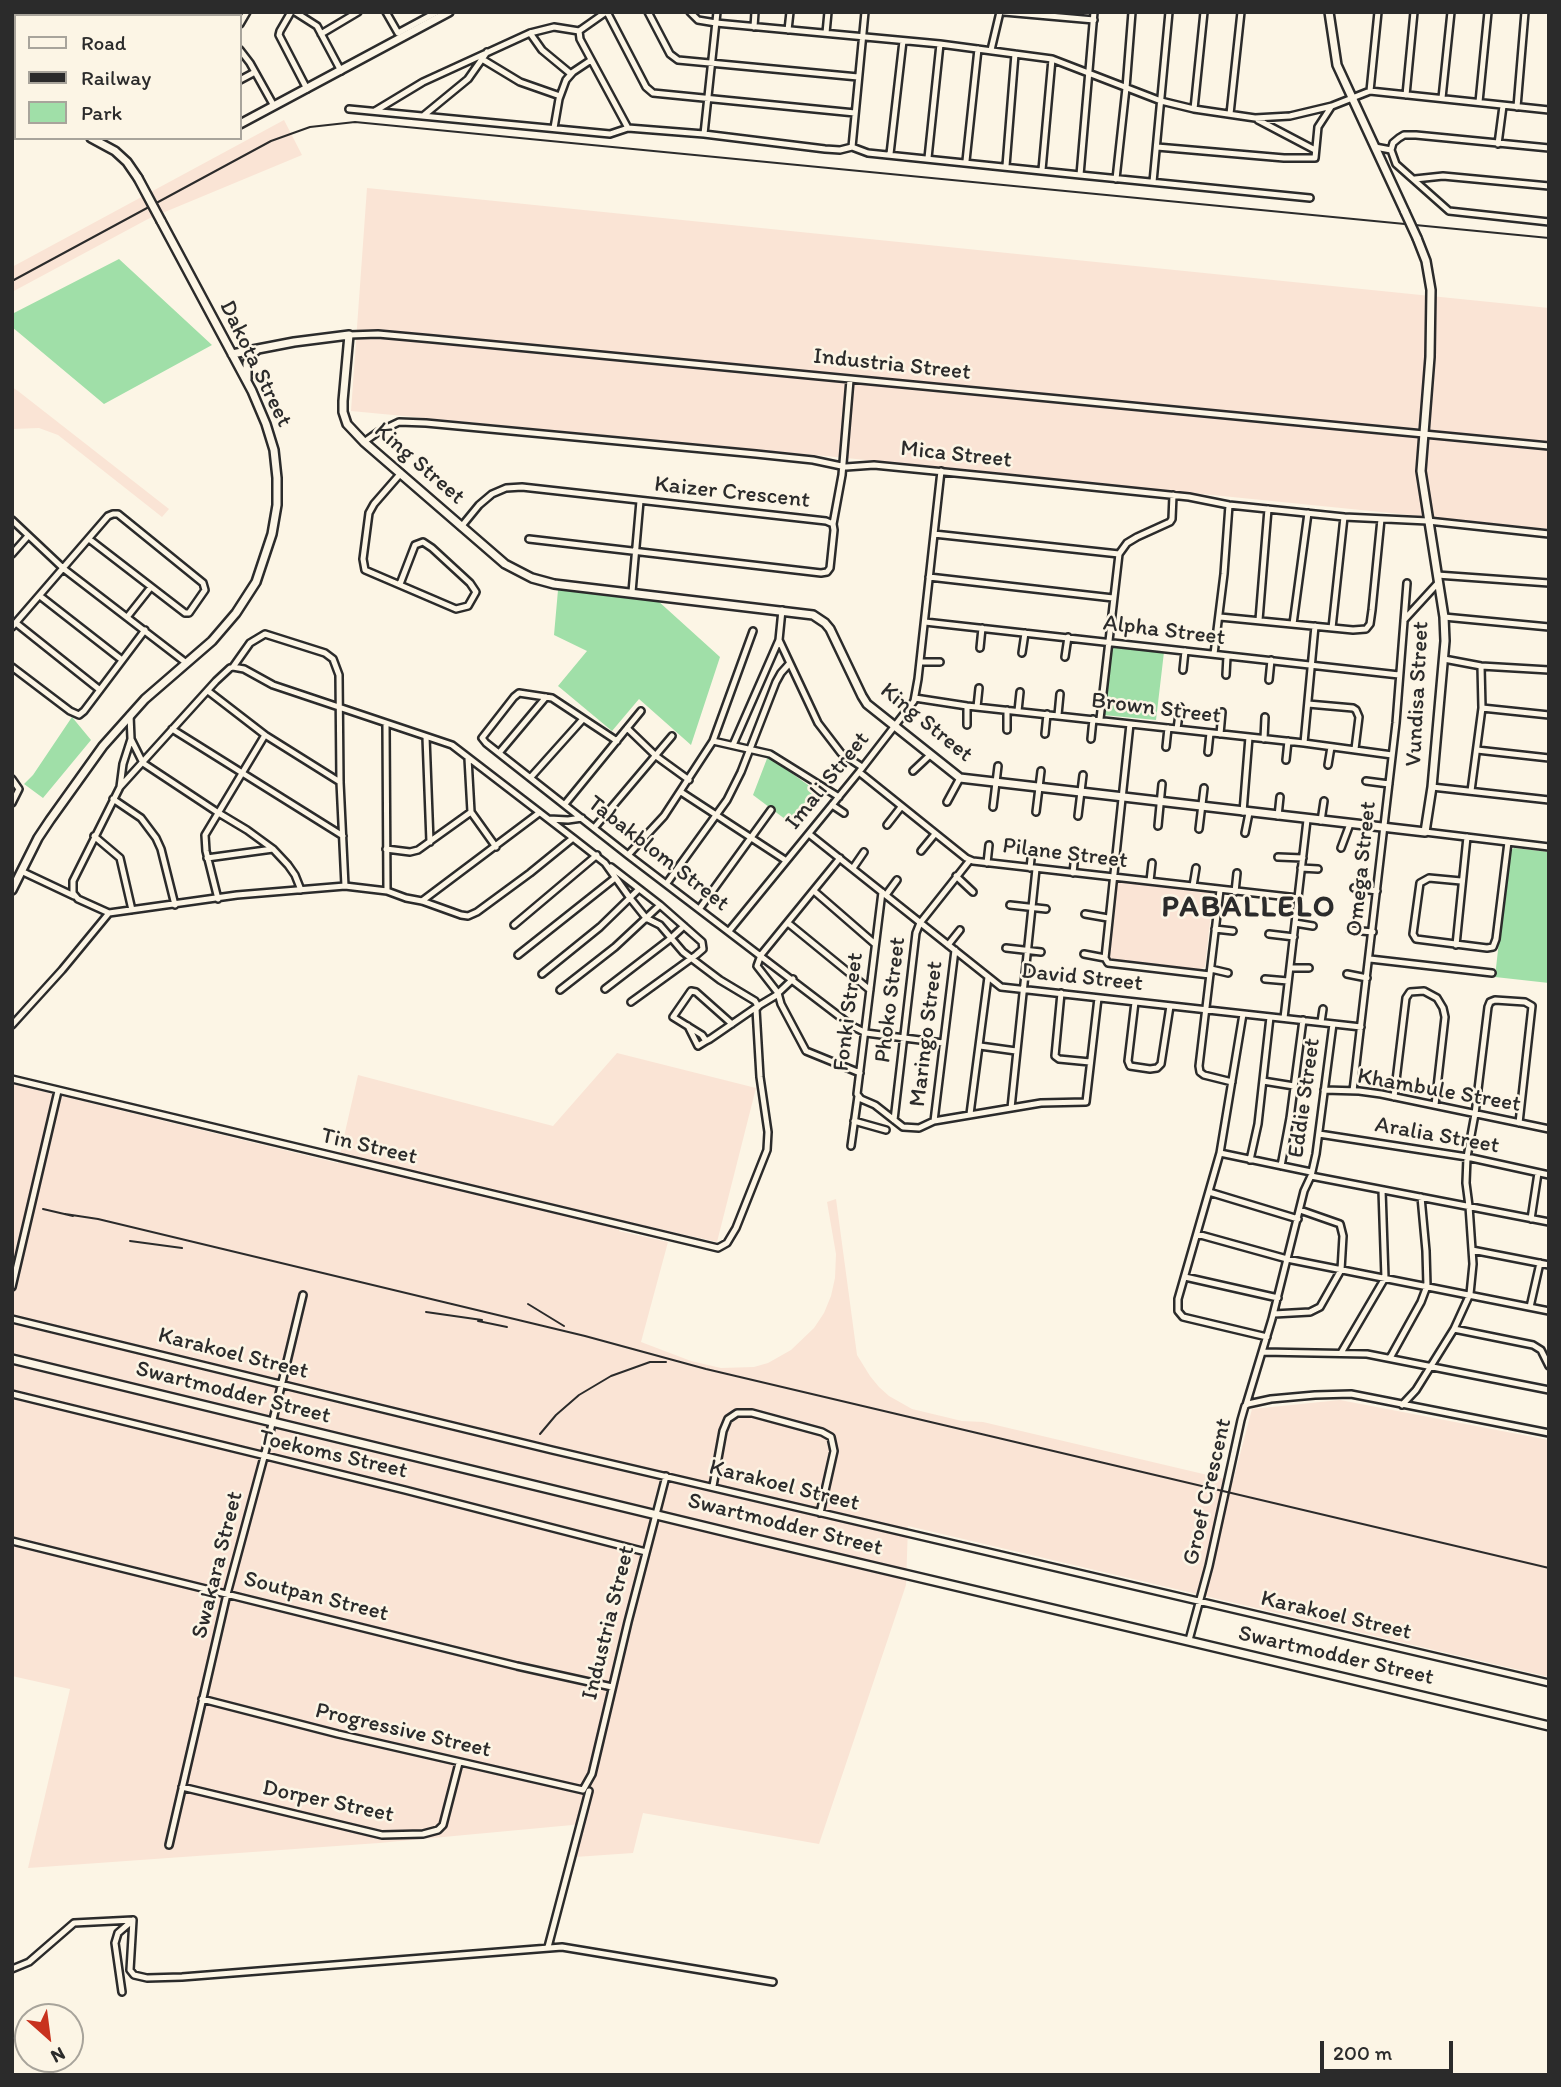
<!DOCTYPE html>
<style>
body{margin:0}
#map{position:relative;width:1561px;height:2087px;overflow:hidden;background:#fcf5e5;font-family:Itim,sans-serif}
canvas{display:block}
.frame{position:absolute;inset:0;border:14px solid #2b2b2b;pointer-events:none}
.legend{position:absolute;left:14px;top:14px;width:228px;height:126px;box-sizing:border-box;background:#fcf5e5;border:2px solid #a8a49b;margin:0;padding:9px 12px;list-style:none;font-size:21px;color:#2b2b2b}
.legend li{display:flex;align-items:center;gap:14px;height:35px}
.legend b{width:35px;border:2px solid #a8a49b}
.north{position:absolute;left:14px;top:2003px;width:70px;height:70px;box-sizing:border-box;background:#fcf5e5;border:2px solid #a8a49b;border-radius:50%;rotate:152deg;font-size:19px;font-weight:700;line-height:28px;text-align:center;color:#2b2b2b}
.north::after{content:'';display:block;margin:auto;width:24px;height:32px;background:#c8321e;clip-path:polygon(50% 0,100% 100%,50% 72%,0 100%)}
.scale{position:absolute;left:1320px;top:2041px;width:133px;height:32px;box-sizing:border-box;border:4px solid #2b2b2b;border-top:0;padding-left:9px;font-size:21px;line-height:24px;white-space:nowrap;color:#2b2b2b;-webkit-text-stroke:5px #fcf5e5;paint-order:stroke}
</style>
<div id="map">
<canvas width="1561" height="2087"></canvas>
<div class="frame"></div>
<ul class="legend">
<li><b style="height:9px;background:#fcf5e5"></b>Road</li>
<li><b style="height:9px;background:#2b2b2b"></b>Railway</li>
<li><b style="height:19px;background:#a0dfa8"></b>Park</li>
</ul>
<div class="north">N</div>
<div class="scale">200 m</div>
</div>
<script>
const g = document.querySelector('canvas').getContext('2d');
g.lineJoin = 'round';
function fill(path, color) { g.fillStyle = color; g.fill(path, 'evenodd'); }
const toPath = rows => new Path2D(rows.map(r => 'M' + r).join(''));
function strokePath(path, color, width, dash) { g.strokeStyle = color; g.lineWidth = width; g.lineCap = dash ? 'butt' : 'round'; g.setLineDash(dash || []); g.stroke(path); }
function drawText(font, color, halo, rows, align = 'center') {
  g.font = font + ' Itim,sans-serif'; g.lineWidth = 5; g.setLineDash([]); g.textBaseline = 'middle'; g.strokeStyle = halo; g.fillStyle = color; for (const [text, x, y, turn = 0] of rows) {
    g.save(); g.translate(x, y); g.rotate((+turn || 0) * Math.PI / 180); g.textAlign = isNaN(turn) ? turn : align; if (halo) g.strokeText(text, 0, 0); g.fillText(text, 0, 0); g.restore();
  }
}
fill(toPath([
 [284,120,302,155,148,219,12,292,12,267],
 [367,188,1549,308,1549,529,846,458,351,411],
 [12,387,18,391,169,509,162,517,58,435,39,428,12,429],
 [1119,882,1210,892,1213,895,1205,967,1200,970,1109,960,1106,955,1114,885],
 [617,1053,756,1088,717,1242,620,1220,619,1231,668,1242,641,1342,691,1361,721,1368,754,1367,768,1363,791,1350,814,1328,824,1313,831,1296,835,1278,836,1254,827,1202,836,1199,857,1355,870,1376,879,1387,889,1396,912,1409,962,1421,983,1422,1233,1481,1252,1409,1340,1400,1549,1440,1549,1677,908,1526,906,1585,819,1844,643,1813,633,1853,575,1857,583,1824,379,1843,28,1868,70,1689,12,1676,12,1084,338,1163,358,1075,553,1126]
]), '#fae4d5');
fill(toPath([
 [119,259,212,345,104,404,12,327,12,314],
 [558,590,657,600,720,657,691,745,639,699,612,731,558,686,587,651,554,635],
 [1110,646,1164,652,1156,720,1103,715],
 [72,717,91,740,43,798,24,784,33,775],
 [768,756,815,790,789,822,753,795],
 [1514,848,1549,852,1549,983,1495,977,1509,851]
]), '#a0dfa8');
const street = toPath([
 [291,12,280,31,279,35,307,89],
 [295,12,317,26,341,71],
 [386,12,398,33,437,12],
 [607,12,646,87,653,93,855,113],
 [648,12,670,54,678,60,858,77],
 [690,12,698,20,716,23,940,44,1052,59,1161,101,1194,109,1255,118,1290,116,1332,106,1370,91,1549,110],
 [1004,12,1094,20],
 [1094,12,1080,175,1310,198],
 [26,16,28,12],
 [56,16,59,12],
 [93,16,95,12],
 [143,16,145,12],
 [195,16,197,12],
 [240,24,247,12],
 [754,27,755,12],
 [788,30,790,12],
 [579,31,580,39,628,128,704,134,825,149,840,150,852,147,868,153,1080,175],
 [530,33,542,50,571,74],
 [826,33,828,12],
 [321,34,358,12],
 [12,39,16,33],
 [240,50,250,63,274,106],
 [991,50,1000,12],
 [482,59,520,82,560,96],
 [240,80,255,72],
 [1370,91,1378,12],
 [1406,95,1414,12],
 [1442,98,1451,12],
 [1479,102,1488,12],
 [1517,107,1525,12],
 [349,109,610,134,628,128],
 [1194,109,1204,12],
 [375,111,423,82,530,33,554,27,579,31,606,12],
 [1230,114,1241,12],
 [423,116,468,79,487,52],
 [1258,120,1315,150],
 [554,128,559,99,566,80,573,72,591,60],
 [704,134,717,12],
 [1498,144,1503,106],
 [852,147,865,12],
 [1157,147,1284,158,1315,158,1318,127,1331,107],
 [1375,147,1391,150,1396,164,1449,211,1549,222],
 [1391,150,1393,143,1399,138,1404,135,1416,135,1549,148],
 [890,154,903,41],
 [928,158,940,44],
 [966,161,978,49],
 [1006,166,1015,54],
 [1042,170,1052,59],
 [1116,179,1126,88,1132,12],
 [1415,179,1443,176,1549,186],
 [1153,182,1169,12],
 [349,335,378,334,433,339,1549,446],
 [364,442,378,432,399,422,426,423,756,454,813,460,846,467,874,465,1005,478,1189,497,1229,505,1344,517,1428,521,1549,534],
 [12,520,64,569,185,662],
 [833,524,842,475,850,380],
 [461,527,479,505,492,494,506,488,522,487,826,521,833,524,834,530,830,568,827,572,821,573,529,539],
 [934,534,1119,554],
 [12,554,28,536],
 [1437,575,1549,583],
 [929,577,1113,598],
 [400,584,415,545,423,542,432,548,470,583,476,592,468,606,456,609,365,570,363,559,369,513,374,504,401,473],
 [632,592,640,501],
 [40,596,122,660],
 [128,616,151,587],
 [1220,617,1353,630,1366,629,1370,624,1372,610,1381,519],
 [1444,617,1549,627],
 [1259,620,1268,509],
 [1404,620,1437,584],
 [925,622,1399,675],
 [16,623,100,690],
 [1293,624,1308,513],
 [12,627,108,516,113,514,118,514,203,583,205,590,189,613,185,613,89,539],
 [1332,628,1344,517],
 [779,640,818,723,841,753,862,767],
 [980,648,982,628],
 [1022,653,1025,633],
 [1214,654,1224,574,1229,505],
 [1065,657,1068,637],
 [1444,659,1481,666,1549,670],
 [920,662,940,662],
 [12,667,70,711,79,715,84,711,145,630],
 [233,667,244,669,273,685,452,745,573,838,530,873,477,912,468,916,461,915,422,901,406,898,387,891,345,886,237,895,109,913,78,899,73,893,73,881,120,787,216,681,230,668,233,667],
 [233,667,250,643,265,634,325,653,333,659,339,675,340,782,345,886],
 [1183,670,1185,651],
 [1226,675,1227,656],
 [1269,680,1271,660],
 [208,691,265,735,340,782],
 [915,698,967,706,1304,743,1392,755],
 [1308,704,1353,708,1356,710,1359,717,1355,749],
 [977,707,979,688],
 [1482,708,1549,715],
 [1018,711,1020,692],
 [1058,715,1060,694],
 [1100,719,1119,554,1127,543,1137,537,1170,522,1172,519,1173,495],
 [386,724,387,891],
 [967,725,967,706],
 [627,728,656,756,689,780],
 [172,729,343,836],
 [1177,729,1180,707],
 [1007,730,1007,710],
 [1045,734,1047,714],
 [1220,734,1222,712],
 [426,737,430,842],
 [131,739,143,763,217,812,247,830,273,849,288,865,295,875,301,890],
 [1091,739,1093,719],
 [1264,739,1265,717],
 [617,741,552,698,519,693,514,697,482,738,486,743,628,855,852,1026,866,1033,943,1043],
 [713,741,770,754,839,797],
 [1304,743,1315,626],
 [733,745,779,640,782,610],
 [1166,747,1168,728],
 [1477,750,1549,758],
 [1208,752,1210,733],
 [499,753,546,697],
 [468,758,471,812,496,847],
 [1286,760,1288,741],
 [1328,765,1331,747],
 [913,771,930,755],
 [859,772,966,858,973,861,1298,898],
 [531,777,583,719],
 [12,779,19,789,12,803],
 [1366,781,1389,784],
 [120,787,123,764,131,739,130,715],
 [1432,787,1549,800],
 [1471,791,1482,708,1481,666],
 [681,792,785,860],
 [113,799,141,818,156,838,161,849,175,905],
 [947,802,960,778],
 [565,804,641,711],
 [832,805,844,813],
 [993,807,998,766],
 [1036,812,1041,771],
 [1243,812,1249,737],
 [1078,816,1083,775],
 [1278,816,1280,797],
 [549,819,568,820,582,818],
 [1321,821,1324,801],
 [887,825,901,807],
 [1158,826,1162,784],
 [595,827,672,736],
 [1199,829,1204,788],
 [1425,832,1549,847],
 [1245,833,1249,813],
 [809,834,1001,987,1361,1027],
 [94,836,120,858,132,910],
 [573,838,605,863,630,898,646,918,660,925,683,952,720,980,755,1001,758,1006,710,1039,706,1041,702,1035,673,1017,691,991,696,992,732,1024],
 [1341,848,1350,824],
 [386,849,410,852,418,850,471,812],
 [921,851,935,834],
 [628,855,664,816,713,741,753,631],
 [1278,857,1303,858],
 [207,858,273,849],
 [840,858,761,955,757,966,778,993,781,1004,806,1051,860,1073],
 [987,863,989,845],
 [611,867,660,905,702,942,703,949,696,955,631,1002],
 [853,868,864,852],
 [1030,868,1032,850],
 [1301,868,1318,869],
 [21,871,74,896],
 [1073,873,1075,854],
 [956,876,973,892],
 [1150,881,1152,863],
 [1461,881,1429,878,1420,883,1413,934,1416,939,1487,948,1493,947,1496,939,1508,842],
 [667,883,727,800,741,772,776,682,781,673,789,664],
 [1193,886,1196,868],
 [1354,888,1377,891],
 [1220,890,1199,1066,1200,1072,1204,1075,1232,1082],
 [814,891,875,944],
 [882,892,857,1094,861,1099,875,1105,903,1127,919,1128,934,1121,1041,1103,1086,1102,1098,998],
 [1235,892,1237,873],
 [886,895,897,880],
 [218,899,206,851,205,835,265,735],
 [422,901,539,813],
 [1010,905,1046,909],
 [700,908,771,810],
 [1085,914,1108,918],
 [788,923,870,990],
 [1295,923,1313,926],
 [514,925,597,855],
 [1215,929,1233,931],
 [1350,930,1373,932],
 [729,931,859,772,914,701,918,679,941,471,944,472],
 [1269,934,1294,937],
 [948,945,960,930],
 [1456,945,1467,837],
 [1006,948,1041,952],
 [1084,954,1105,958,1108,963,1210,975],
 [518,955,615,878],
 [1105,958,1130,724],
 [1370,959,1492,973],
 [1290,968,1309,968],
 [1211,969,1228,973],
 [542,974,600,927,639,889],
 [1347,974,1367,978],
 [1265,979,1288,981],
 [605,989,670,939,684,926],
 [560,990,615,947,660,905],
 [1061,993,1055,1056,1059,1059,1090,1062],
 [1135,1002,1128,1061,1130,1066,1150,1069,1157,1068,1161,1064,1170,1006],
 [1243,1014,1220,1153,1311,1172],
 [1284,1018,1307,820],
 [1321,1022,1323,1009],
 [12,1025,62,970,109,913],
 [688,1026,698,1046,706,1041],
 [980,1046,1016,1051],
 [12,1079,718,1248,727,1243,736,1228,767,1150,768,1132,760,1077,756,1009,760,1005,775,996,793,979],
 [1263,1081,1294,1086],
 [1324,1090,1359,1091,1381,1094,1549,1129],
 [1353,1091,1396,723,1407,583],
 [1394,1097,1406,998,1410,992,1424,991,1437,998,1443,1008,1445,1017,1435,1105],
 [1011,1108,1036,869],
 [970,1114,988,977],
 [894,1120,916,933,920,923,970,860],
 [854,1121,886,1130],
 [934,1121,955,950],
 [1319,1134,1467,1157,1549,1175],
 [851,1146,858,1096],
 [1220,1153,1178,1299,1178,1311,1183,1317,1187,1318,1267,1337],
 [1250,1160,1258,1124,1270,1017],
 [1281,1166,1290,1118,1303,1020],
 [1311,1176,1549,1222],
 [1209,1192,1298,1219],
 [1531,1219,1538,1173],
 [1197,1234,1287,1259,1549,1311],
 [1472,1250,1549,1265],
 [1185,1277,1278,1298],
 [12,1287,58,1091],
 [1530,1307,1540,1263],
 [1274,1314,1310,1312,1320,1307,1341,1270,1343,1236,1340,1224,1300,1210],
 [12,1319,552,1450,1549,1683],
 [1454,1329,1533,1345,1541,1350,1549,1366],
 [1263,1352,1367,1354,1549,1390],
 [1341,1353,1385,1278,1382,1190],
 [1390,1358,1421,1302,1427,1286,1426,1251,1421,1197],
 [12,1394,405,1490,646,1552],
 [1246,1405,1272,1319,1304,1191,1311,1176,1316,1154,1333,1024],
 [1402,1405,1416,1390,1454,1329,1470,1294,1473,1264,1469,1206,1466,1183,1467,1157,1475,1114,1488,1007,1490,1002,1495,1000,1525,1002,1532,1006,1519,1123],
 [713,1486,723,1431,728,1419,737,1413,752,1413,822,1432,831,1437,834,1451,820,1513],
 [12,1541,517,1666,612,1687],
 [1189,1640,1209,1566,1241,1420,1245,1406,1248,1404,1271,1399,1315,1395,1351,1394,1549,1433],
 [202,1699,338,1734,583,1790,592,1774,628,1622,666,1476],
 [182,1787,382,1835,423,1834,438,1830,443,1825,459,1763],
 [169,1845,227,1594,264,1457,303,1295],
 [133,1920,130,1970,134,1975,147,1978,182,1977,562,1947,773,1982],
 [548,1947,589,1791],
 [12,1969,29,1962,74,1923,133,1920],
 [122,1992,115,1943,118,1933,133,1920]
]);
const secondary = toPath([
 [1329,12,1337,65,1405,212],
 [12,114,16,116],
 [240,124,449,12],
 [12,127,16,127],
 [91,138,115,151,127,162,138,178],
 [232,354,294,342,349,335,343,401,343,412,347,424,364,442,505,564,532,578,554,584,813,615,825,623,830,629,862,696,867,704,960,778,1425,832,1432,787,1445,641,1444,617,1421,471,1430,357,1431,290,1426,261,1417,238],
 [247,379,247,363,253,353,257,350],
 [12,890,38,838,50,820,103,746,145,699,212,641,236,613,256,582,272,534,277,505,277,478,274,450,266,424,252,391,161,221],
 [12,1359,756,1539,1549,1726]
]);
strokePath(street, '#2b2b2b', 10);
strokePath(secondary, '#2b2b2b', 12);
strokePath(street, '#fcf5e5', 5);
strokePath(secondary, '#fcf5e5', 7);
strokePath(toPath([
 [12,281,271,141,310,127,355,122,1549,238],
 [43,1209,73,1216],
 [65,1214,98,1219,585,1336,706,1369,1549,1568],
 [130,1241,182,1248],
 [528,1304,564,1326],
 [426,1312,482,1320],
 [478,1321,507,1327],
 [540,1434,556,1415,579,1395,611,1376,650,1362,666,1362]
]), '#2b2b2b', 2);
const secondaryBridge = toPath([
 [138,178,161,221],
 [1405,212,1417,238]
]);
strokePath(secondaryBridge, '#2b2b2b', 12, []);
strokePath(secondaryBridge, '#fcf5e5', 7);
drawText('23px', '#2b2b2b', '#fcf5e5', [
 ["Dakota Street",255,364,64],
 ["Industria Street",892,365,6],
 ["Mica Street",956,455,6],
 ["King Street",419,464,41],
 ["Kaizer Crescent",732,493,6],
 ["Alpha Street",1164,631,7],
 ["Vundisa Street",1418,694,-87],
 ["Brown Street",1156,709,7],
 ["King Street",926,723,39],
 ["Imali Street",828,781,-51],
 ["Tabakblom Street",658,854,38],
 ["Pilane Street",1065,854,7],
 ["Omega Street",1362,869,-84],
 ["David Street",1082,978,6],
 ["Phoko Street",891,1000,-83],
 ["Fonki Street",849,1012,-83],
 ["Maringo Street",927,1034,-83],
 ["Khambule Street",1439,1091,10],
 ["Eddie Street",1305,1098,-82],
 ["Aralia Street",1437,1136,10],
 ["Tin Street",369,1147,13],
 ["Karakoel Street",233,1354,14],
 ["Swartmodder Street",233,1393,14],
 ["Toekoms Street",333,1455,13],
 ["Karakoel Street",784,1486,14],
 ["Groef Crescent",1208,1492,-77],
 ["Swartmodder Street",785,1525,14],
 ["Swakara Street",218,1565,-76],
 ["Soutpan Street",316,1597,14],
 ["Karakoel Street",1336,1616,13],
 ["Industria Street",609,1623,-76],
 ["Swartmodder Street",1336,1656,13],
 ["Progressive Street",403,1731,13],
 ["Dorper Street",328,1802,12]
]);
g.letterSpacing = '2px';
drawText('bold 30px', '#2b2b2b', '#fcf5e5', [
 ["PABALLELO",1249,908]
]);
g.letterSpacing = '0px';
</script>
